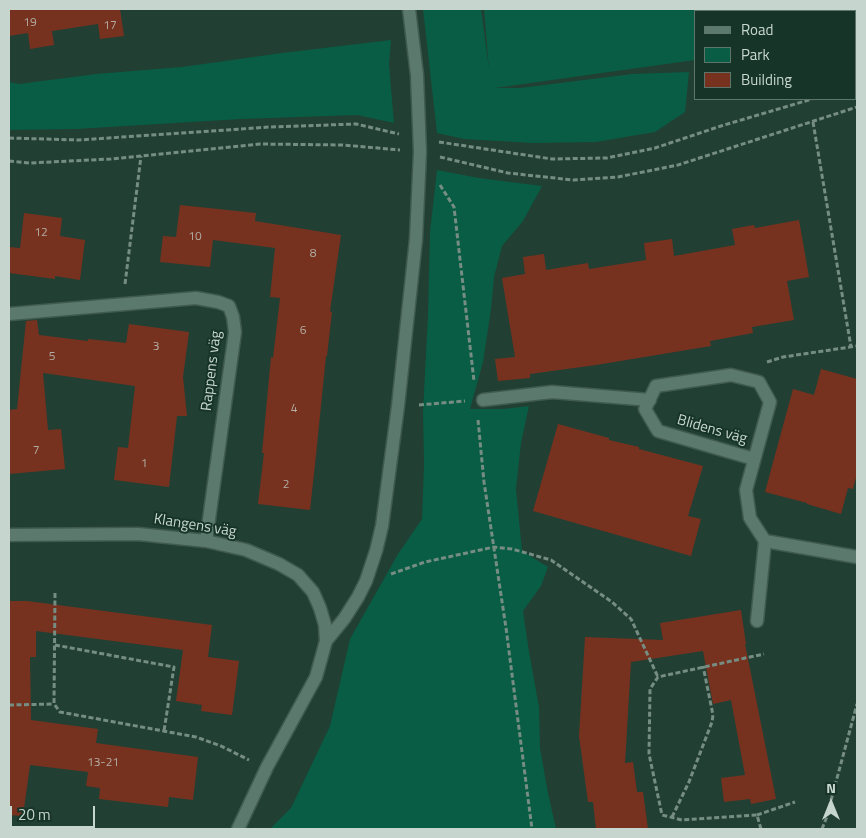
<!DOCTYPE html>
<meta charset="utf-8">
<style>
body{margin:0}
#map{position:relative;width:866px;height:838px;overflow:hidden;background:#223f33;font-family:"Titillium Web",sans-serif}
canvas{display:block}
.frame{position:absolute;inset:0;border:10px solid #c6d6cf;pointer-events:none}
.legend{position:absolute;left:694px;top:10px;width:162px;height:90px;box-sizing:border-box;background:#173429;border:1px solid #5d756b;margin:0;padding:6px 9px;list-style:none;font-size:15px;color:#c6d6cf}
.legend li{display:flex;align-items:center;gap:10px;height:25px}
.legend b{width:25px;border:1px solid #5d756b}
.north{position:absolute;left:806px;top:778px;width:50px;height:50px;-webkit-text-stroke:4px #173429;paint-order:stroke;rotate:0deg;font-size:14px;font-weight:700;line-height:20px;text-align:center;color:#c6d6cf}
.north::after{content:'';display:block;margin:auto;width:18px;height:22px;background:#c6d6cf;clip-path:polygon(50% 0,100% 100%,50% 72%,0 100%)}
.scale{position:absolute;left:10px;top:806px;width:85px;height:22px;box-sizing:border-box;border:2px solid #c6d6cf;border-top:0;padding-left:6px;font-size:15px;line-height:18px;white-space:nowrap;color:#c6d6cf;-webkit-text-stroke:4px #173429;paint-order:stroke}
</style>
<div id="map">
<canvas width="866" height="838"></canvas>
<div class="frame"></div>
<ul class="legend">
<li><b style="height:6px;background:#5b796c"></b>Road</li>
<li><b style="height:14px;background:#085d44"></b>Park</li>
<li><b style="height:14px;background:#77321f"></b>Building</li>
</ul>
<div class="north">N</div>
<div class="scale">20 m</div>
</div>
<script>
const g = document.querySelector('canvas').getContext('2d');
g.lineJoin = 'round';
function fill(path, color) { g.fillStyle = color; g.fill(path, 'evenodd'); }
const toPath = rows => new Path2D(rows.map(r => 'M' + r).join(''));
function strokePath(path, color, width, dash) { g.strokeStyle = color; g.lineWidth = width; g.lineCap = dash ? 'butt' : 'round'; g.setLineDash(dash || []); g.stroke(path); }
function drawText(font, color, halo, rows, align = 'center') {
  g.font = font + ' "Titillium Web",sans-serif'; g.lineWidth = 4; g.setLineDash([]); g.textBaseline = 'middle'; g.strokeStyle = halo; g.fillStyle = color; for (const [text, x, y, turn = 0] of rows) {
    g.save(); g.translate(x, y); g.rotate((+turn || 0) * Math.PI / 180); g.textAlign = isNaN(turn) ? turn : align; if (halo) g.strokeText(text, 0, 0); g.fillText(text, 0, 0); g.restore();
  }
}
fill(toPath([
 [423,9,481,9,489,69,484,9,857,9,857,35,855,35,855,11,695,11,695,60,495,88,520,88,632,74,689,72,685,112,655,132,596,142,533,143,464,139,437,133],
 [391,40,389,64,394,123,357,115,241,119,76,129,9,130,9,82,19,84,96,74,182,67,282,53],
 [437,170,479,178,542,186,523,221,502,246,494,277,491,309,483,362,470,409,503,409,529,406,521,443,516,489,522,551,548,567,541,586,523,611,529,652,539,707,540,748,548,793,556,829,270,829,291,808,330,726,350,639,398,554,422,519,424,465,423,412,428,315,430,232]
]), '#085d44');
fill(toPath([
 [9,9,120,9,124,36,100,39,98,24,52,31,54,45,30,49,28,33,9,36],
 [180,205,256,213,255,221,341,235,330,311,332,312,327,356,326,356,316,455,310,510,258,504,264,453,262,453,271,357,273,358,280,298,270,297,275,248,213,240,210,267,160,262,163,236,176,237],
 [24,213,62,218,60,236,85,240,80,280,55,276,55,279,9,273,9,247,20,248],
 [799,220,809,277,787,281,794,320,752,327,753,333,710,341,711,346,596,365,530,374,530,378,498,381,495,359,515,357,502,278,525,274,523,257,544,254,546,270,588,263,589,269,646,260,644,243,672,239,674,256,735,245,732,229,754,225,755,228],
 [37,320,39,335,88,341,88,339,126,343,129,324,189,332,183,377,187,416,177,416,169,487,114,480,118,447,128,448,135,386,43,373,48,430,61,429,65,469,9,474,9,410,17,409,26,321],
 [821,369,857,379,857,474,853,489,848,488,841,514,807,504,807,503,765,492,793,389,814,395],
 [558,424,609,438,609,440,639,447,639,449,703,466,688,516,701,519,691,556,533,511],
 [9,601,27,601,212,625,208,657,239,661,232,715,201,711,202,705,176,701,183,650,36,631,36,657,30,657,31,720,98,729,96,743,198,757,193,800,169,797,168,807,99,799,100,788,86,786,88,772,30,765,23,816,9,815],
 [741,610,746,644,745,644,776,799,751,804,750,799,724,802,721,778,745,775,731,700,713,704,703,651,631,662,625,763,633,762,637,792,643,792,648,829,596,829,593,802,588,802,579,736,585,637,663,640,660,623]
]), '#77321f');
const lane = toPath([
 [757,621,765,541],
 [326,641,344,619,358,597,366,581,376,551,382,526,398,406,416,239,420,152,417,75,409,9]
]);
const street = toPath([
 [9,314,196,298,218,302,229,306,233,317,235,332,206,541],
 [483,400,552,392,650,400],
 [754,459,658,431,645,409,656,386,731,375,759,382,770,402,746,490,750,518,765,541,857,557],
 [9,535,138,534,206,541,246,550,279,564,298,575,313,592,320,608,325,625,326,641,316,677,267,767,238,829]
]);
strokePath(lane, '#405a51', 15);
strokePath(street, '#405a51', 15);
strokePath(toPath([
 [855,89,857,88],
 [813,122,851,347],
 [9,138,79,140,270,127,356,124,399,134],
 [439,142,552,159,607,158,655,148,721,126,812,99],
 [440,157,508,173,573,180,618,177,678,165,857,107],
 [9,161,30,163,111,159,260,144,343,145,400,150],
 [440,185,454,207,474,381],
 [125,284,141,156],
 [767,362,783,357,857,346],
 [419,405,465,401],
 [478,420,484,482,506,628,532,829],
 [391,574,425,562,494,547,512,549,551,560,612,602,631,619,658,677],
 [55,593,54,704,60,712,196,737,221,746,249,760],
 [55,645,174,667,164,731],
 [9,705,54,704],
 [757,815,795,802],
 [672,817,689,782,712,722,713,715,703,666],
 [9,828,18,829],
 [761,829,757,815,682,820,662,815,649,754,650,689,658,677,764,654],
 [822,829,826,819,857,704]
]), '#768d83', 3, [5, 2.5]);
strokePath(lane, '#5b796c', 12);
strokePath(street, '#5b796c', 12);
drawText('12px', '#b2ada3', null, [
 ["19",30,23],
 ["17",110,26],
 ["12",41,233],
 ["10",195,237],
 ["8",313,254],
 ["6",303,331],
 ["3",156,347],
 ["5",52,357],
 ["4",294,409],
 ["7",36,451],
 ["1",144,464],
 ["2",286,485],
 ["13-21",103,763]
]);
drawText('15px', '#c6d6cf', '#173429', [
 ["Rappens väg",212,371,-83],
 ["Blidens väg",712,430,16],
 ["Klangens väg",195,526,9]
]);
</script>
